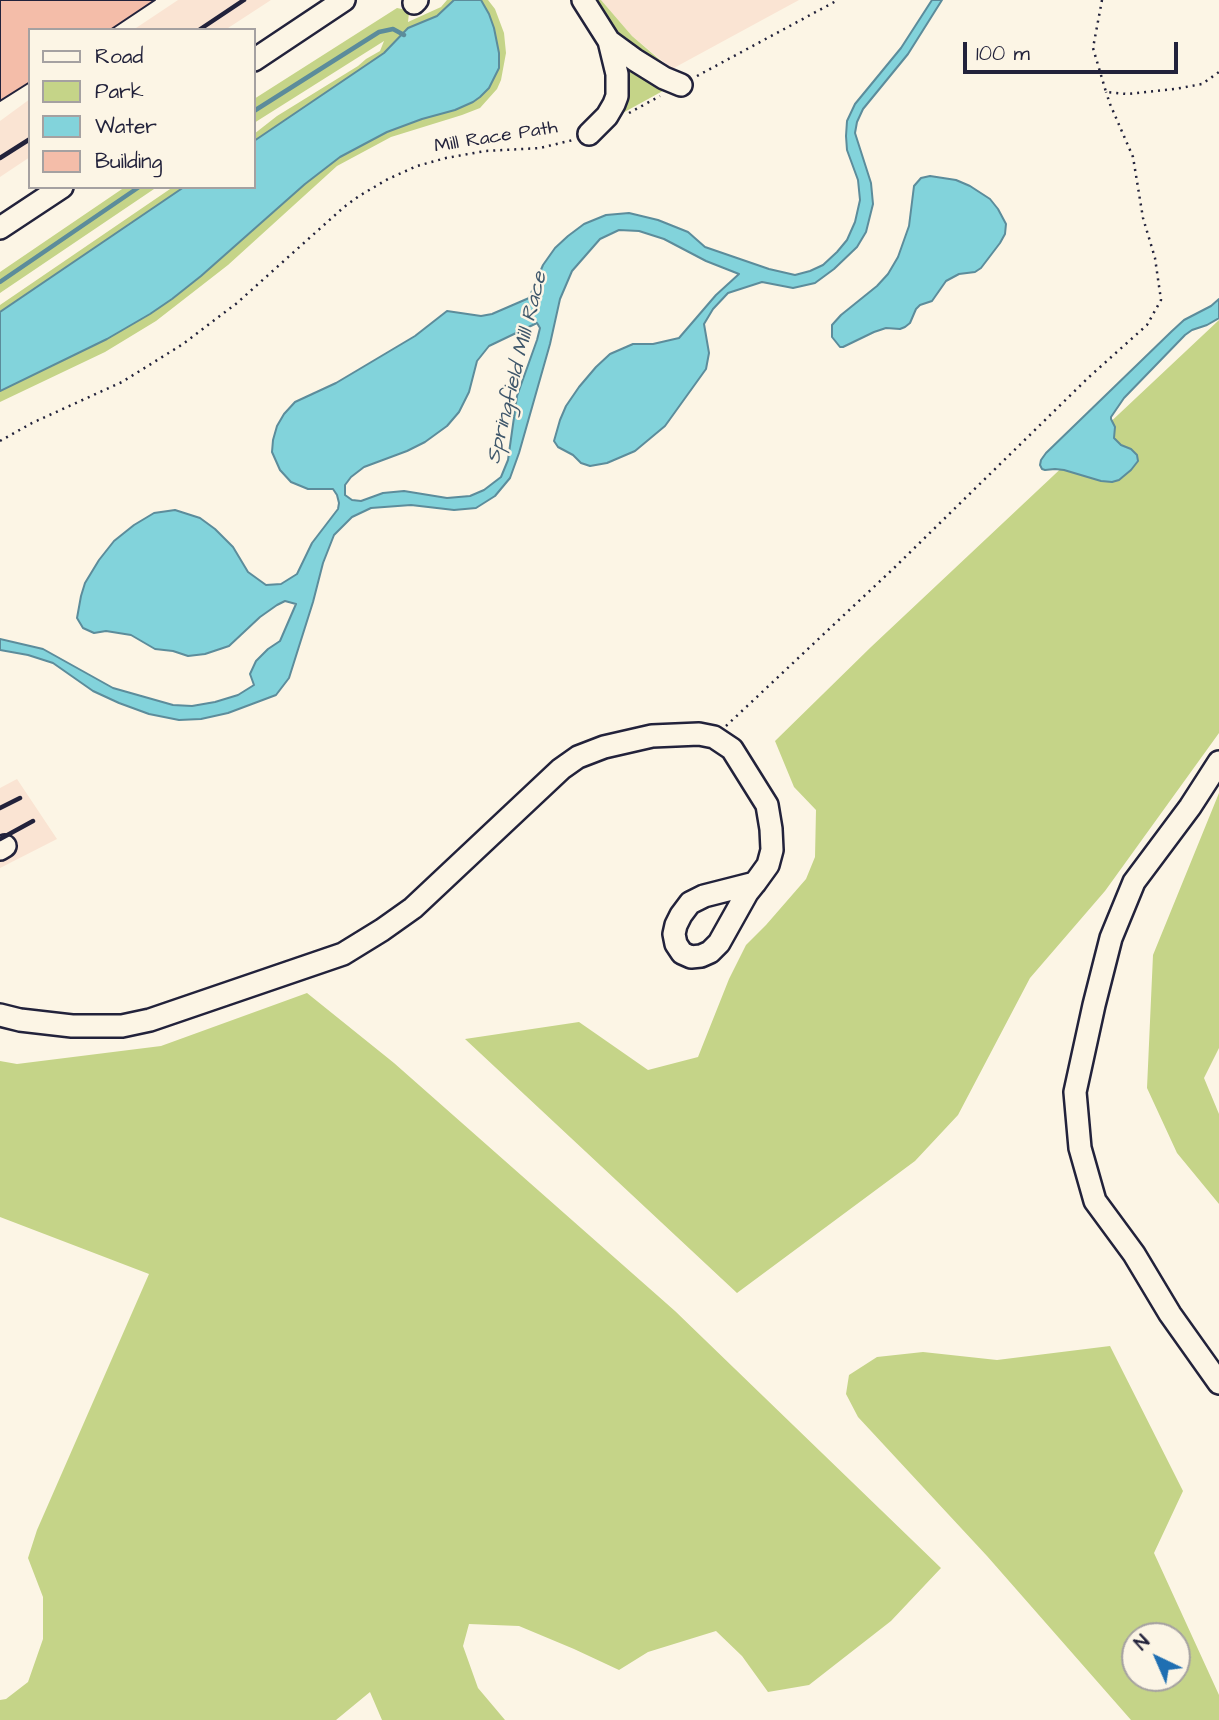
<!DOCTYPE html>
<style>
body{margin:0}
#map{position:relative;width:1219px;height:1720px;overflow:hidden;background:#fcf5e5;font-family:"Architects Daughter",sans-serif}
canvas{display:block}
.legend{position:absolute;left:28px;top:28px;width:228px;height:161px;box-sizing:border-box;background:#fcf5e5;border:2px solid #a5a1a1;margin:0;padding:9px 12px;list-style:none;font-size:21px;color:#22223b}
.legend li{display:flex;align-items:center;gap:14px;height:35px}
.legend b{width:35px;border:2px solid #a5a1a1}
.north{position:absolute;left:1121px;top:1622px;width:70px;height:70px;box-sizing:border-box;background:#fcf5e5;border:2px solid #a5a1a1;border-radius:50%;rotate:316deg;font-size:19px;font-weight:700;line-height:28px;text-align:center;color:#22223b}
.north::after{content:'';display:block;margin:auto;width:24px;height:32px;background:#1f6fb2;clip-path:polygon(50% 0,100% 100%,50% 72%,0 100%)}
.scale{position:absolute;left:963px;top:42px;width:215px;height:32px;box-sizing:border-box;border:4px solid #22223b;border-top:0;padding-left:9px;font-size:21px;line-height:24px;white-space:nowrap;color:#22223b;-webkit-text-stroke:5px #fcf5e5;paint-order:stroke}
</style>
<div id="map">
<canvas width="1219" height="1720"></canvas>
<ul class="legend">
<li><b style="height:9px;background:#fcf5e5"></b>Road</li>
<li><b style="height:19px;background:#c5d488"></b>Park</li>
<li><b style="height:19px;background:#82d3db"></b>Water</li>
<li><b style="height:19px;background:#f4bda9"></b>Building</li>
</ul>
<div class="north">N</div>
<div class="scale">100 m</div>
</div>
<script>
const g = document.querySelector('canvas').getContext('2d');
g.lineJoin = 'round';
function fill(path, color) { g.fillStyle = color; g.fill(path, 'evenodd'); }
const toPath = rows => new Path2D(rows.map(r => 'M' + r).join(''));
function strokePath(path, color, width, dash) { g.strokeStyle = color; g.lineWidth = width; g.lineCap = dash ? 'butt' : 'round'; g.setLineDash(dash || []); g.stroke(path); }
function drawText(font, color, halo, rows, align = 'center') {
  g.font = font + ' "Architects Daughter",sans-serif'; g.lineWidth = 5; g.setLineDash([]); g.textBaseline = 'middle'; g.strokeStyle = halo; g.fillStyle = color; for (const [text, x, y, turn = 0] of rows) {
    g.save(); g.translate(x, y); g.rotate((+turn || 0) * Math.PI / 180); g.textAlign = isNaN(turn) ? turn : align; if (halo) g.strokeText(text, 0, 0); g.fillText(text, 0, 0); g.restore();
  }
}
fill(toPath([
 [178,0,271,0,225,30,133,30],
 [601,0,799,0,672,69,632,36],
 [30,99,30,157,0,177,0,121],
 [17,779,57,839,0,868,0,788]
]), '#fae4d3');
fill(toPath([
 [447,0,454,0,448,7,437,16,408,28,384,53,254,141,254,134,277,116,358,66,366,59,380,51,384,41,254,123,254,99,397,8,407,10,409,13,408,22,441,7],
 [481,0,488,0,495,9,504,33,506,53,501,80,497,89,480,108,462,115,391,137,337,166,228,265,156,321,105,352,0,402,0,391,107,339,150,314,172,299,305,184,340,157,387,132,422,119,455,110,499,68,499,53,494,29,489,14],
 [588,0,601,0,632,36,674,72,629,51],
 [624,64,670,87,619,115],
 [125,187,157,187,0,293,0,272],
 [173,187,184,187,0,312,0,305],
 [1219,320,1219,733,1105,891,1030,978,958,1115,915,1161,737,1293,465,1039,579,1022,648,1070,698,1057,729,979,746,945,766,925,806,879,815,857,816,810,794,787,775,741,871,647],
 [1219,793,1219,1048,1204,1078,1219,1114,1219,1204,1177,1153,1147,1088,1153,955],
 [307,993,394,1063,675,1311,941,1568,891,1621,809,1685,768,1692,742,1656,716,1631,648,1652,619,1670,574,1649,519,1626,469,1624,463,1646,478,1688,505,1720,382,1720,370,1692,336,1720,0,1720,0,1700,6,1699,28,1682,43,1639,43,1597,28,1558,37,1530,149,1274,0,1217,0,1061,17,1064,161,1046],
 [1110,1346,1183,1491,1154,1553,1219,1695,1219,1720,1131,1720,987,1556,858,1417,846,1394,849,1375,877,1357,923,1352,997,1360],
 [1135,1636,1177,1636,1177,1678,1135,1678]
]), '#c5d488');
const water = toPath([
 [454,0,481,0,489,14,494,28,499,53,499,68,489,88,480,97,473,102,455,110,422,119,387,132,340,157,305,184,201,276,172,299,150,314,107,339,0,391,0,312,184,187,254,187,254,141,384,53,408,28,437,16,454,0],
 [932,0,942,0,908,54,863,109,857,122,855,133,871,183,873,204,866,232,857,247,834,269,815,283,793,288,762,282,728,293,713,309,704,324,709,353,706,369,665,426,635,451,607,463,590,466,581,463,573,455,558,447,554,441,560,420,566,406,579,387,596,367,610,354,633,344,653,344,679,338,716,295,739,274,706,261,664,239,639,231,619,230,600,239,572,271,560,299,550,344,519,453,510,478,495,496,476,508,454,510,411,505,371,508,352,517,334,535,323,563,313,602,289,678,276,695,228,713,201,719,179,720,149,714,119,703,93,691,53,663,28,655,0,650,0,639,43,649,113,688,173,705,192,706,215,702,238,695,254,685,250,674,256,661,268,649,280,641,296,604,285,601,277,605,260,617,229,646,205,654,188,656,173,651,155,649,131,635,106,631,94,633,83,628,77,618,81,596,85,583,99,560,114,541,134,525,154,513,175,510,200,518,215,529,233,547,248,572,266,585,281,584,297,574,312,543,338,509,339,503,337,495,333,489,308,489,291,482,280,470,272,452,273,440,277,426,284,414,295,402,336,383,415,336,447,311,481,316,492,314,529,298,543,265,555,248,568,236,584,224,606,215,629,213,658,220,688,232,705,247,769,269,795,275,810,271,823,265,837,252,847,240,855,222,860,200,858,180,847,150,846,136,847,121,855,104,901,48,932,0],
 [537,323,540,328,537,340,517,396,508,460,501,477,484,490,470,496,447,498,404,491,383,493,361,501,352,500,345,495,345,485,351,477,364,467,407,451,425,442,447,426,459,412,469,392,477,361,489,346,537,323],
 [930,176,956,180,970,186,990,199,998,209,1006,224,1005,234,1000,243,981,268,975,272,959,274,946,281,932,301,920,305,916,309,910,323,905,327,900,329,886,328,874,332,843,347,840,347,832,337,832,325,841,315,877,286,888,274,898,257,909,226,914,186,921,178,930,176],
 [1219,299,1219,318,1207,325,1192,330,1185,335,1124,398,1111,417,1111,419,1115,427,1114,438,1121,445,1131,449,1137,455,1138,461,1131,470,1119,480,1112,482,1101,481,1064,470,1055,469,1045,470,1042,469,1040,465,1041,460,1046,453,1172,331,1184,320,1211,306,1219,299]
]);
fill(water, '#82d3db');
strokePath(water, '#5c8c9b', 2);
strokePath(toPath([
 [254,111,379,32,393,29,404,35],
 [0,282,139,187]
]), '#5c8c9b', 4.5);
const building = toPath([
 [0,0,155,0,110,30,30,30,30,82,0,101,0,0]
]);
fill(building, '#f4bda9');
strokePath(building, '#22223b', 2);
const minor = toPath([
 [583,0,609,41,617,74,617,96,614,104,607,116,589,134],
 [414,3,417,0],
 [609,41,635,60,664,78,681,85],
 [254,60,344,0],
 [0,228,62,187],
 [1219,762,1190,807,1134,882,1111,938,1094,1005,1075,1092,1080,1148,1095,1201,1134,1254,1170,1314,1219,1383],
 [0,849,5,846],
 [0,1015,20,1020,72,1026,122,1026,150,1020,343,954,382,930,413,908,561,769,578,757,604,747,652,736,699,734,714,737,732,749,767,805,771,829,772,850,768,865,755,883,747,893,719,943,710,952,701,956,691,957,682,953,676,944,674,934,676,925,681,915,690,903,704,896,755,883]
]);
strokePath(minor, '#22223b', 26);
strokePath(toPath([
 [1102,0,1093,48,1106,92,1127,94,1175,89,1202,84,1219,72],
 [697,76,838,0],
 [629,113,660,96],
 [0,441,32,423,122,382,183,344,237,303,344,207,359,196,388,179,417,166,446,158,485,151,540,148,573,140],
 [726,726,894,568,1089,377,1147,325,1161,300,1155,258,1143,218,1133,157,1110,104,1106,92]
]), '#22223b', 2.5, [2, 5]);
strokePath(minor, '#fcf5e5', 21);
strokePath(toPath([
 [199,30,244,0],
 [0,158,30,139],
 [0,808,20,798],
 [0,839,33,821]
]), '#22223b', 4.5);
drawText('19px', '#22223b', '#fcf5e5', [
 ["Mill Race Path",496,138,-9]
]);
drawText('italic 21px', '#3f576b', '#fcf5e5', [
 ["Springfield Mill Race",518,368,-76]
]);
</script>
